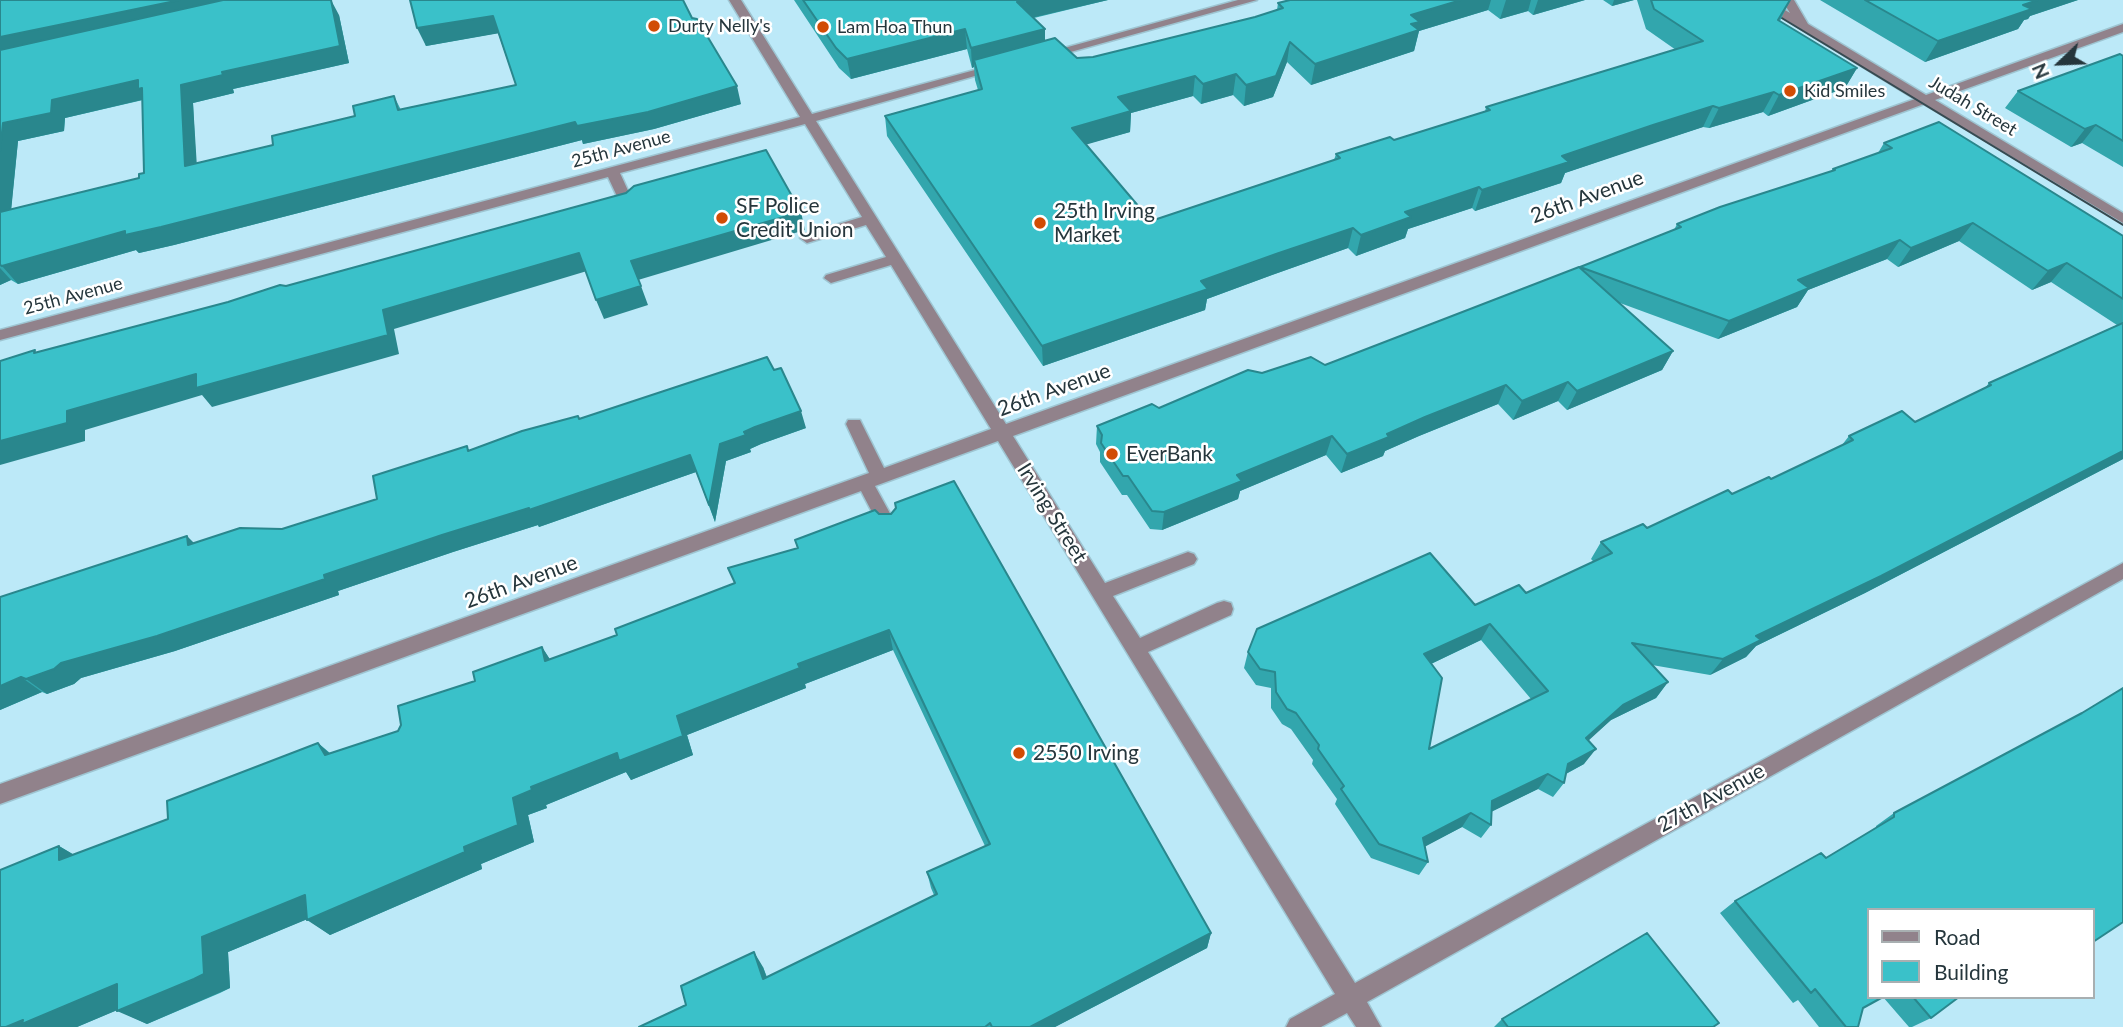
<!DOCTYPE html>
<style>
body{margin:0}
#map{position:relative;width:2123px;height:1027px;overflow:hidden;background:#bce9f8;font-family:Lato,sans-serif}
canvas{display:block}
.legend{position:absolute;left:1867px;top:908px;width:228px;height:91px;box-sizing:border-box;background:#fff;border:2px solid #a8afb1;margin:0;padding:9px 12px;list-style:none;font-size:21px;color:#25363c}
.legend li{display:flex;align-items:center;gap:14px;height:35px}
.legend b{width:35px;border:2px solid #a8afb1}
.north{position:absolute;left:2025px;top:28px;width:70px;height:70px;-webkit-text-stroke:5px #fff;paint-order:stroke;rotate:247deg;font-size:19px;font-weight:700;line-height:28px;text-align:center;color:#25363c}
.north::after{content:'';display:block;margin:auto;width:24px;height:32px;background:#25363c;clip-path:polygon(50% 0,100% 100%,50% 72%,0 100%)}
</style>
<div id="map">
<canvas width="2123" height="1027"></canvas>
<ul class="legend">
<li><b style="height:9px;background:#91828b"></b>Road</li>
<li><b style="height:19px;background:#3ac1c9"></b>Building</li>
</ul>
<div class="north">N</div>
</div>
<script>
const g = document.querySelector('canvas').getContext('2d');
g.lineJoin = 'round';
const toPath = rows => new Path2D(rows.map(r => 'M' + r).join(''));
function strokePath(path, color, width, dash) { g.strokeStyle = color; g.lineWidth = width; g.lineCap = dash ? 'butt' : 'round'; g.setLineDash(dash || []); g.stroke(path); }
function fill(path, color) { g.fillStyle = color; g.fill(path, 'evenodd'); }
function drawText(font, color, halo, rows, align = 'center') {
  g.font = font + ' Lato,sans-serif'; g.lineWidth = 5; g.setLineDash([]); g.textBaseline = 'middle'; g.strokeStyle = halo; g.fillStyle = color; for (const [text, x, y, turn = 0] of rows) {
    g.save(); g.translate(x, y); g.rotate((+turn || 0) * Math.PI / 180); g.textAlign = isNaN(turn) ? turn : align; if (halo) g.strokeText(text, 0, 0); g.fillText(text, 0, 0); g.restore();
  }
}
const minor = toPath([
 [729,0,741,0,812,114,997,64,1003,68,816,121,1006,424,1915,99,1754,0,1768,0,1790,13,1782,0,1794,0,1808,24,1926,95,2123,24,2123,32,1935,100,2123,213,2123,223,1924,104,1013,436,1105,583,1188,552,1194,554,1197,559,1194,564,1113,596,1140,638,1217,603,1224,601,1231,603,1233,609,1231,615,1148,652,1355,983,2123,563,2123,579,1367,1002,1381,1027,1356,1027,1347,1013,1321,1027,1286,1027,1290,1019,1335,994,998,441,875,486,898,528,895,533,883,533,861,491,0,804,0,784,869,473,846,424,848,420,860,420,884,468,991,429,891,265,831,283,824,278,826,275,886,257,866,225,807,243,800,238,802,235,862,217,805,124,620,173,635,206,633,209,623,209,608,177,0,340,0,330,800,117,729,0],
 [1238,0,1257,0,1049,58,1039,55,1238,0]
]);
strokePath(minor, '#9ec5d2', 3);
fill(minor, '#91828b');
strokePath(toPath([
 [1752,0,2123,225]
]), '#364a51', 2);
fill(toPath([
 [0,0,339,15,349,63,233,89,234,93,193,103,196,163,273,145,355,116,394,96,401,110,516,85,498,33,426,46,410,0,741,104,654,129,583,144,582,140,174,245,139,253,136,250,18,284,11,280,0,285],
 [143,100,144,173,139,178,11,209,18,141,64,131,65,118],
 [794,0,1108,0,1034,18,1045,29,1045,41,1077,58,1093,57,1255,17,1277,10,1278,3,1290,0,1585,0,1533,15,1528,11,1500,19,1488,10,1419,31,1414,51,1311,85,1287,62,1273,97,1244,106,1233,95,1201,104,1193,96,1131,113,1130,132,1086,144,1151,221,1334,160,1336,154,1394,140,1485,112,1486,107,1676,50,1646,29,1637,0,1790,0,1780,21,1857,68,1845,88,1768,116,1763,112,1709,128,1703,127,1644,146,1565,173,1561,183,1475,211,1472,208,1408,229,1405,238,1356,256,1348,248,1272,275,1207,299,1205,310,1043,366,887,136,885,116,978,90,975,80,974,67,972,68,967,49,851,79,839,68],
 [1603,0,1634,0,1612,6],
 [1820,0,2078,0,2030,16,2028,19,2024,20,2018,29,1925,62],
 [2123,56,2123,167,2082,143,2071,147,2005,108,2018,91],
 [1884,143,2123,236,2123,459,1865,593,1756,646,1746,657,1710,675,1652,665,1668,682,1656,698,1611,720,1588,740,1584,764,1566,774,1564,783,1553,797,1538,789,1492,811,1491,825,1481,838,1462,827,1425,846,1428,862,1419,875,1371,858,1335,804,1337,799,1312,764,1313,760,1291,729,1282,724,1271,708,1271,688,1256,685,1244,668,1248,652,1475,605,1526,593,1594,562,1591,559,1601,542,1647,528,1771,479,1842,445,1849,436,1915,422,1985,388,1989,383,2117,325,2051,282,2032,290,1959,241,1898,267,1887,259,1808,290,1797,307,1718,339,1620,303,1673,351,1662,370,1567,410,1558,401,1513,420,1498,404,1419,436,1385,451,1383,456,1341,473,1326,455,1240,491,1238,499,1162,530,1150,529,1127,495,1122,495,1100,462,1100,452,1096,444,1097,426,1159,408,1262,373,1325,365,1580,268,1674,230,1677,224,1831,172,1833,169,1878,153],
 [1481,640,1531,699,1429,749,1431,664],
 [579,419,806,428,761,444,750,449,751,452,726,461,715,522,696,472,539,527,538,525,453,552,338,591,339,595,175,651,81,678,74,684,47,694,42,692,0,710,0,597,194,543,282,529,377,499,470,450],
 [795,540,1211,933,1207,948,1055,1027,639,1027,763,967,767,977,934,895,931,888,927,872,985,846,893,650,805,684,806,688,687,735,693,755,631,780,626,772,546,805,547,808,528,815,534,842,481,864,482,869,330,935,307,919,228,952,230,988,220,993,147,1024,117,1010,77,1027,0,1027,59,846,74,855,168,819,318,743,330,753,398,731,475,681,542,647,550,660,617,635,735,584,797,548],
 [2082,713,1869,910,1863,1008,1858,1027,1819,1027,1798,1000,1793,1003,1720,913,1735,901,1826,858,1876,828,1876,826,1894,813],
 [1883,997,1959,997,1931,1018,1912,1027,1909,1027],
 [1502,1019,1713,1026,1713,1027,1494,1027]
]), '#32a6ad');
fill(toPath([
 [180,0,273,0,0,58,0,37],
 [331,0,339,15,349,63,233,89,234,93,193,103,198,184,185,166,181,85,222,72],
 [1024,0,1108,0,1018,21,1017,2],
 [1461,0,1491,0,1488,10,1419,31,1414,51,1311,85,1315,64,1411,15],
 [1506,0,1531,0,1528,11,1500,19],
 [1538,0,1585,0,1533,15],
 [1614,0,1634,0,1612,6],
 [2037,0,2078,0,2030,16,2028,19,2024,20,2018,29,1925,62,1938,41],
 [493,16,500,33,426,46,417,28],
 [965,29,967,49,851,79,847,59],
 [1045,29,1045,48,974,60,974,67,972,68,971,48],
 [1290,42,1287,62,1273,97,1244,106,1246,85],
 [1857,68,1845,88,1768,116,1779,95],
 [1236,74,1233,95,1201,104,1203,84],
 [1195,76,1193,96,1131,113,1130,132,1071,149,1072,128,1118,97],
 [138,80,150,98,65,118,64,131,18,141,9,232,0,222,0,151,3,123,52,100],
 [737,86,741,104,654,129,583,144,582,140,174,245,139,253,136,250,18,284,2,266,125,231,575,122],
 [1774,92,1763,112,1709,128,1719,108],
 [1713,106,1703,127,1565,173,1561,183,1475,211,1482,190,1562,156,1653,125],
 [2096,125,2082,143,2071,147,2085,129],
 [1479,187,1472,208,1408,229,1405,238,1356,256,1361,235,1405,212],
 [801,212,805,230,638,280,631,261],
 [1973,223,1959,241,1898,267,1911,248],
 [1353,228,1348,248,1272,275,1207,299,1205,310,1043,366,1042,346,1201,281,1276,254],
 [1900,240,1887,259,1808,290,1797,307,1718,339,1729,321,1798,280],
 [579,253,587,271,394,329,399,354,212,407,202,395,85,430,85,441,0,465,0,441,67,411,383,310],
 [2067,263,2051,282,2032,290,2048,271],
 [0,268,11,280,0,285],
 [641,286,648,305,604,319,596,300],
 [1673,351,1662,370,1567,410,1577,391],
 [1568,382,1558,401,1513,420,1522,401],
 [1506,385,1498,404,1419,436,1385,451,1383,456,1341,473,1347,454,1387,434,1425,417],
 [801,411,806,428,761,444,750,449,751,452,726,461,715,522,709,505,720,444,755,427],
 [1332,436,1326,455,1240,491,1238,499,1162,530,1164,512,1237,475],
 [2123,451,2123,459,1865,593,1756,646,1746,657,1710,675,1723,659,1756,636],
 [690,455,696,472,539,527,538,525,453,552,338,591,339,595,175,651,81,678,74,684,47,694,26,679,61,663,442,535],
 [187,536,204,553,188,545],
 [1490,624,1481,640,1416,671,1424,654],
 [889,630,893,650,805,684,806,688,687,735,693,755,631,780,626,772,546,805,547,808,528,815,534,842,481,864,482,869,330,935,307,920,464,847,513,798,531,787,677,716,798,664],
 [542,647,555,667,545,661],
 [21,677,42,692,0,710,0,686],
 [1668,682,1656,698,1611,720,1575,753,1586,738,1623,705],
 [318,743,338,761,325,755],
 [1596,749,1584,764,1556,779,1568,764],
 [1548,774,1538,789,1483,816,1492,801],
 [1471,813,1462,827,1415,852,1423,838],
 [59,846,88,863,59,860],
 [305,895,327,911,228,952,230,988,147,1024,117,1011,202,937],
 [1211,933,1207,948,1055,1027,1030,1027],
 [754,952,763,967,772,993,763,979],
 [117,984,146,998,77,1027,6,1027]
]), '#29878d');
const building = toPath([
 [0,0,180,0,0,37,0,0],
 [223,0,331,0,340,46,222,72,223,75,181,85,185,166,273,145,272,136,355,116,353,106,394,96,398,110,516,85,493,16,417,28,410,0,683,0,692,18,697,19,737,86,648,112,577,126,575,122,161,227,125,235,125,231,2,266,0,265,0,212,139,178,139,174,144,173,142,88,138,89,138,80,52,100,51,113,3,123,0,151,0,50,223,0],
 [803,0,1024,0,1017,2,1045,29,971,48,965,29,847,59,836,48,803,0],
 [1290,0,1461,0,1411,15,1420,22,1411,24,1419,30,1315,64,1290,42,1276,76,1246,85,1236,74,1203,84,1195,76,1118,97,1131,111,1072,128,1151,221,1340,158,1336,154,1390,137,1394,140,1490,110,1486,107,1703,41,1654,9,1651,0,1790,0,1778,20,1857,68,1779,95,1774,92,1719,108,1713,106,1653,125,1562,156,1569,162,1482,190,1479,187,1405,212,1411,217,1361,235,1353,228,1276,254,1201,281,1208,289,1042,346,885,116,982,89,974,60,1055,38,1077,58,1093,57,1255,17,1283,8,1278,3,1290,0],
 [1865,0,2038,0,2023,5,2032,9,1938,41,1865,0],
 [2120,54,2123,56,2123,141,2096,125,2085,129,2018,91,2120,54],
 [1939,122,2123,236,2123,299,2067,263,2048,271,1973,223,1911,248,1900,240,1798,280,1809,288,1729,321,1580,267,1681,227,1677,224,1720,207,1835,170,1833,169,1892,148,1884,143,1939,122],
 [766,150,801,212,631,261,641,286,596,300,579,253,383,310,388,335,196,388,196,374,67,411,67,423,0,441,0,361,35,350,34,353,228,302,280,285,286,286,626,193,634,186,766,150],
 [1579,267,1673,351,1577,391,1568,382,1522,401,1506,385,1425,417,1387,434,1389,437,1347,454,1332,436,1237,475,1242,481,1164,512,1152,511,1128,476,1123,476,1101,443,1102,435,1097,426,1152,404,1159,408,1248,370,1262,373,1311,357,1325,365,1579,267],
 [2123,323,2123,451,1881,576,1756,636,1761,640,1723,659,1632,643,1668,682,1623,705,1586,738,1596,749,1568,764,1564,783,1548,774,1492,801,1491,825,1471,813,1423,838,1428,862,1379,844,1341,789,1344,786,1318,749,1319,745,1296,713,1287,709,1276,692,1275,672,1260,669,1248,652,1257,629,1430,553,1475,605,1519,585,1526,593,1612,553,1601,542,1643,524,1647,528,1728,490,1732,494,1769,477,1771,479,1853,440,1849,436,1902,411,1915,422,1991,385,1989,383,2123,323],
 [1490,624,1548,691,1429,749,1442,678,1424,654,1490,624],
 [767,357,774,370,781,368,801,411,755,427,744,432,746,435,720,444,709,505,690,455,529,510,529,508,442,535,324,575,325,579,157,636,61,663,54,669,26,679,21,677,0,686,0,597,187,536,188,545,240,528,282,529,377,499,373,476,467,446,468,451,522,431,578,416,579,419,767,357],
 [954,481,1211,933,1030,1027,992,1027,990,1023,985,1027,639,1027,686,1005,681,986,754,952,763,979,937,894,927,872,990,844,889,630,798,664,800,668,677,716,683,736,619,761,617,753,531,787,532,790,513,798,518,825,464,847,465,852,307,920,305,895,202,937,204,974,194,979,117,1011,117,984,22,1024,23,1020,6,1027,0,1027,0,870,59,846,59,860,168,819,167,801,318,743,325,755,398,731,401,725,398,706,475,681,473,672,542,647,545,661,617,635,615,629,735,583,728,568,798,548,795,540,875,510,879,514,891,514,896,508,895,503,954,481],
 [2123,688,2123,922,2093,942,2093,910,1869,910,1869,997,1883,997,1863,1008,1858,1027,1846,1027,1815,989,1811,993,1735,901,1821,853,1826,858,1894,817,1894,813,2082,713,2123,688],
 [1647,933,1719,1023,1713,1027,1508,1027,1502,1019,1647,933],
 [1913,997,1959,997,1931,1018,1913,997]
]);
fill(building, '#3ac1c9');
strokePath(building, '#29878d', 2);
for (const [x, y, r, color] of [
 [654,26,7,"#d14c05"],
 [823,27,7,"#d14c05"],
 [1790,91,7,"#d14c05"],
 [722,218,7,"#d14c05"],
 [1040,223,7,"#d14c05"],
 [1112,454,7,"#d14c05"],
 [1019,753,7,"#d14c05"]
]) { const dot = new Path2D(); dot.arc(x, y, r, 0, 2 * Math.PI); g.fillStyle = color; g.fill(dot); strokePath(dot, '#fff', 2.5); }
drawText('18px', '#25363c', '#fff', [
 ["Durty Nelly's",668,26],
 ["Lam Hoa Thun",837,27],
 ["Kid Smiles",1804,91]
], 'left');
drawText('18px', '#25363c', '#fff', [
 ["Judah Street",1973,106,31],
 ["25th Avenue",621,149,-15],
 ["25th Avenue",73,296,-15]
]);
drawText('21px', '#25363c', '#fff', [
 ["26th Avenue",1587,197,-20],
 ["26th Avenue",1054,390,-20],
 ["Irving Street",1052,513,58],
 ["26th Avenue",521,582,-20],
 ["27th Avenue",1711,798,-29]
]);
drawText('21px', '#25363c', '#fff', [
 ["SF Police",736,206],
 ["Credit Union",736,230],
 ["25th Irving",1054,211],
 ["Market",1054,235],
 ["EverBank",1126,454],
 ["2550 Irving",1033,753]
], 'left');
</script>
